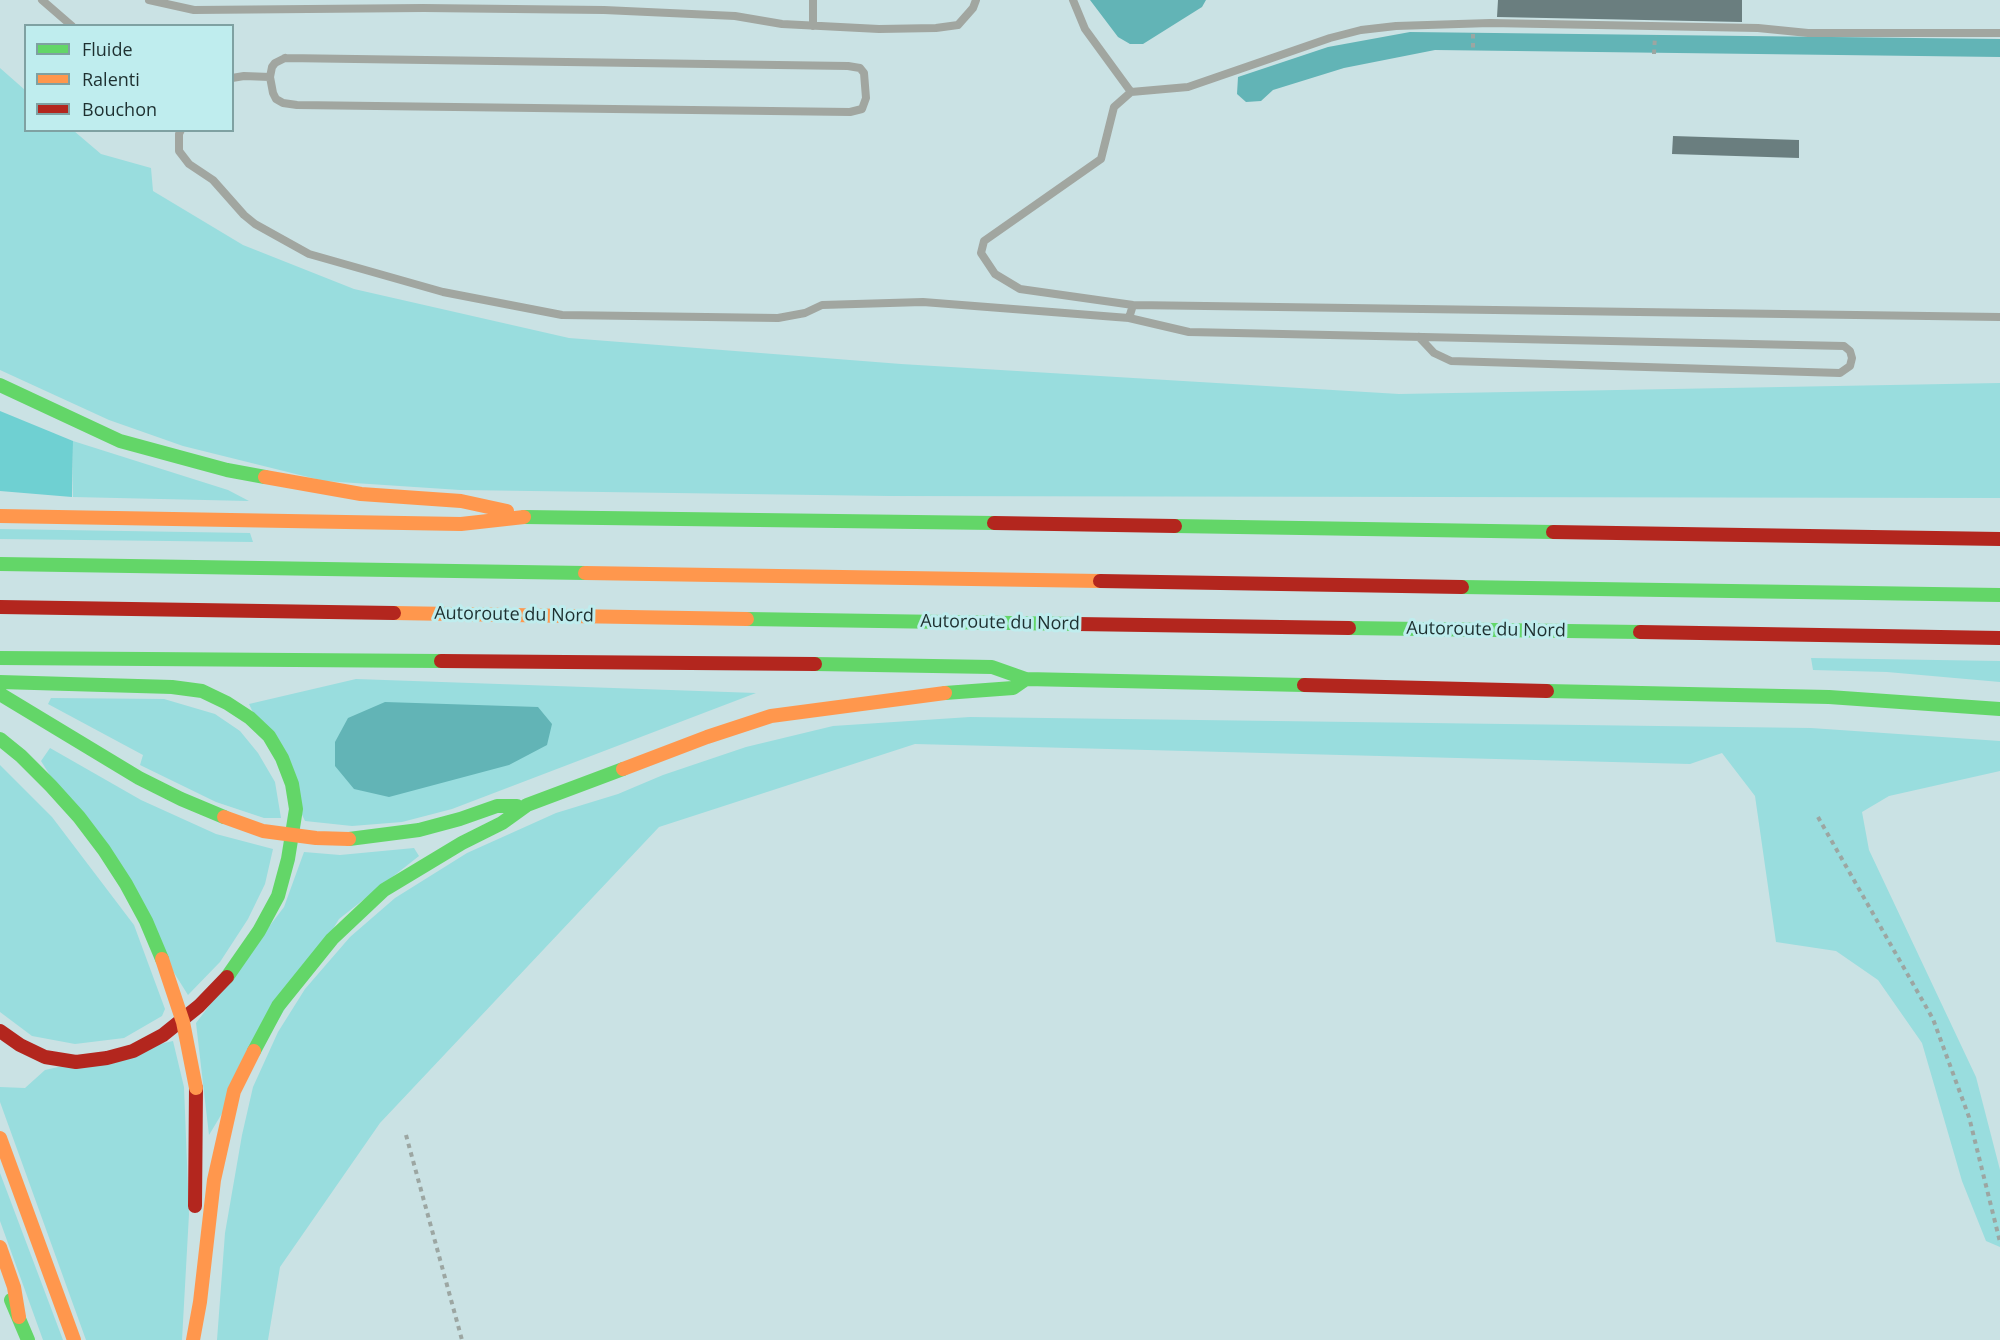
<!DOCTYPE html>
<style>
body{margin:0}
#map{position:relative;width:2000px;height:1340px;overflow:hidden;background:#cae2e4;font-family:"Open Sans",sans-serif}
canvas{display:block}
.legend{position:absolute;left:24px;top:24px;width:210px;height:108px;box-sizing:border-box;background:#bfedee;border:2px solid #7fa1a2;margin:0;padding:8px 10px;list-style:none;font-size:18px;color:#1e3030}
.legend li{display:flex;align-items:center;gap:12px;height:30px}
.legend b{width:30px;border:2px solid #7fa1a2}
</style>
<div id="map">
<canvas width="2000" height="1340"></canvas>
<ul class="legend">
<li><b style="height:8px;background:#63d668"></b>Fluide</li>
<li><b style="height:8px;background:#ff974d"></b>Ralenti</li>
<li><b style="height:8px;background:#b3261e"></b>Bouchon</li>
</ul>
</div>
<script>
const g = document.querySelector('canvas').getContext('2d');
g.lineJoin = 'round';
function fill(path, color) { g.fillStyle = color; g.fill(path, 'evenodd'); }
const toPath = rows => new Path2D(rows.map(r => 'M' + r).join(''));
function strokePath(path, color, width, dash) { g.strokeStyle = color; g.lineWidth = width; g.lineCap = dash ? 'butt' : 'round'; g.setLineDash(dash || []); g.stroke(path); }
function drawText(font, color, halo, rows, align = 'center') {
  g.font = font + ' "Open Sans",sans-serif'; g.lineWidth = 6; g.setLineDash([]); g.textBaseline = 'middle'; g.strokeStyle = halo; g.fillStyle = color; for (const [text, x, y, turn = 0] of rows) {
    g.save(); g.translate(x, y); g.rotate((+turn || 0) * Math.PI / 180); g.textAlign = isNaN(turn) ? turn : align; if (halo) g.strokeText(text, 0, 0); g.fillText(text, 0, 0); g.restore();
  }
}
fill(toPath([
 [0,68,25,90,26,130,74,131,101,154,151,168,153,191,243,245,354,289,569,338,901,364,1399,394,2000,383,2000,498,889,496,460,490,324,481,183,446,109,420,0,370],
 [73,441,228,490,249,501,73,497],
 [0,529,250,533,253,542,0,539],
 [1811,658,2000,661,2000,682,1887,672,1813,670],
 [356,679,756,693,452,809,402,822,352,826,305,821,249,704],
 [51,698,164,699,215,714,240,731,258,753,275,782,281,818,264,818,216,802,140,765,143,755,48,704],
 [970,717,1811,728,2000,741,2000,771,1889,796,1862,812,1869,850,1976,1077,2000,1170,2000,1247,1986,1241,1962,1181,1922,1043,1878,980,1836,951,1776,942,1755,796,1722,753,1690,764,915,744,659,827,380,1123,280,1267,268,1340,217,1340,225,1233,242,1135,253,1087,278,1032,305,989,350,937,395,898,467,853,556,813,618,794,663,775,746,747,833,726],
 [50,748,141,800,216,834,273,849,265,884,248,919,220,962,188,995,41,761],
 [0,765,52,817,134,925,165,1009,162,1016,124,1038,75,1044,32,1036,0,1012],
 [414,848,419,856,339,919,209,1135,196,1023,284,907,304,852,340,855],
 [173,1041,184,1087,189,1214,182,1340,86,1340,0,1102,0,1087,25,1088,45,1070],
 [0,1173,63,1340,43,1340,0,1221]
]), '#99ddde');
fill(toPath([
 [0,411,73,441,72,497,0,491]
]), '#6fd0d2');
fill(toPath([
 [1090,0,1206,0,1202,7,1143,44,1130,44,1118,37],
 [1410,32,2000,39,2000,57,1435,50,1344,68,1273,90,1261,101,1246,102,1237,94,1238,77,1328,47],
 [385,702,538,707,552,724,547,745,509,765,389,797,354,789,335,766,335,742,348,718]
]), '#62b4b6');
fill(toPath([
 [1498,0,1742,0,1742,22,1497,17],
 [1673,136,1799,140,1799,158,1672,154]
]), '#6a7e7f');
strokePath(toPath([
 [1473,34,1473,51],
 [1654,54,1655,36],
 [1818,817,1933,1019,1969,1117,2000,1242],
 [406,1135,462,1340]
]), '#9ca6a2', 4, [4.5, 4.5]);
strokePath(toPath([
 [42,0,72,26],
 [149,0,194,10,423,8,604,10,735,16,782,24,879,29,936,28,958,25,973,8,976,0],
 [1073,0,1085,29,1131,92,1114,107,1101,159,984,241,981,253,995,274,1020,289,1133,305,2000,317],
 [813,26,813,0],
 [285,58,848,66,860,68,864,73,866,98,862,109,850,112,297,105,283,103,276,99,273,93,270,77,272,67,275,63,285,58],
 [232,78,244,76,270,77],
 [1131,92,1188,87,1330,38,1361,30,1396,26,1490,23,1758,28,1808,33,2000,33],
 [181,130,179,134,179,151,189,164,213,180,244,215,255,224,309,254,443,292,562,315,778,318,805,313,822,305,923,302,1129,318,1133,305],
 [1129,318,1189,332,1844,346,1850,351,1852,358,1850,366,1840,373,1451,361,1434,353,1419,337]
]), '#a1a6a0', 8);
strokePath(toPath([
 [0,385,120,441,227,470,265,477],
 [524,517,994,523],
 [1175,526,1553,532],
 [0,564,585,573],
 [1462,587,2000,595],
 [747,619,1077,624],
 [1349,628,1640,632],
 [0,658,441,661],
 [815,664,992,667,1026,679,1304,685],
 [0,682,172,687,202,691,227,703,250,718,269,736,282,758,292,784,296,809,288,859,278,896,259,931,227,977],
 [1547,691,1829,697,2000,709],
 [945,693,1013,688,1026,679],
 [0,694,139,778,181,799,224,817],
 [0,739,21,756,51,786,79,817,104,850,126,884,146,921,162,959],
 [349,839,419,830,460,819,497,806,517,806],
 [254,1051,278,1006,332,939,384,890,462,843,502,823,527,805,623,769],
 [11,1300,28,1340]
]), '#63d668', 14);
strokePath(toPath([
 [265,477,361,494,461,501,507,511],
 [0,516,461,524,524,517],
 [585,573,1100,581],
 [394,613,747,619],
 [623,769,707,737,771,716,945,693],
 [0,1138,74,1340],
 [0,1247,14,1287,19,1317],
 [193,1340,200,1302,214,1180,234,1091,254,1051]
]), '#ff974d', 14);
strokePath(toPath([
 [994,523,1175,526],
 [1553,532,2000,539],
 [1100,581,1462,587],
 [0,607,394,613],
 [1077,624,1349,628],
 [1640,632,2000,638],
 [441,661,815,664],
 [1304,685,1547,691],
 [0,1031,20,1045,45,1057,76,1062,107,1058,133,1051,163,1035,199,1006,227,977],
 [195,1206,196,1088]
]), '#b3261e', 14);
strokePath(toPath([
 [224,817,263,831,316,838,349,839],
 [162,959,183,1022,196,1088]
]), '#ff974d', 14);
drawText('18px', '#1e3030', '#bfedee', [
 ["Autoroute du Nord",514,615,1],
 ["Autoroute du Nord",1000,623,1],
 ["Autoroute du Nord",1486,630,1]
]);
</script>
